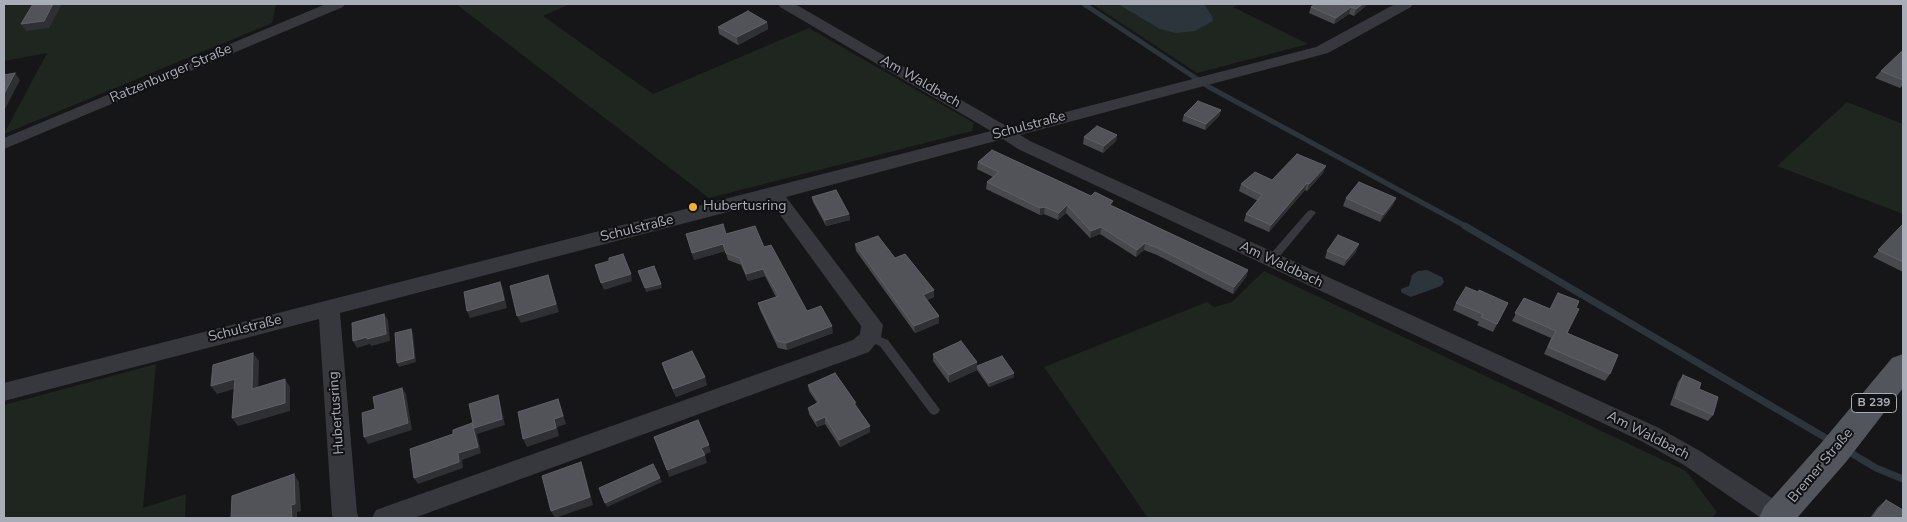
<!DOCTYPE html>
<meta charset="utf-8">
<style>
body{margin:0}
#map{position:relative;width:1907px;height:522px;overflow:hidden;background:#161618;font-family:"Nunito Sans",sans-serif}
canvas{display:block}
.frame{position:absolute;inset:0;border:5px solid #a8adb8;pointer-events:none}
</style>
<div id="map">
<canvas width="1907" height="522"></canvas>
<div class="frame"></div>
</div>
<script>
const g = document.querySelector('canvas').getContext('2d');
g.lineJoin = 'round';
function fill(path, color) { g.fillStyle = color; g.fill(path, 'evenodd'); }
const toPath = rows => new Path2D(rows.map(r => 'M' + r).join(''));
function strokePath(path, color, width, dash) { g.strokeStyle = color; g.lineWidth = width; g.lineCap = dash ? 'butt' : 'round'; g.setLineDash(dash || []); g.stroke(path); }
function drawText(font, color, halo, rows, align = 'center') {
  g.font = font + ' "Nunito Sans",sans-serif'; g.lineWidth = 4; g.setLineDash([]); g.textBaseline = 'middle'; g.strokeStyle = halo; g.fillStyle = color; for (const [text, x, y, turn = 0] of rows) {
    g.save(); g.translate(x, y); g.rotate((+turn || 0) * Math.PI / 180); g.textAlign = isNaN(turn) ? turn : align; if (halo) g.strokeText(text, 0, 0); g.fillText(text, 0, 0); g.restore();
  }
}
fill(toPath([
 [4,4,276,4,272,23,4,134,47,53,4,61],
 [456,4,570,4,543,16,653,94,809,28,974,123,972,131,709,198],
 [1092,4,1238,4,1233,7,1308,44,1197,73],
 [1847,102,1903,124,1903,214,1777,166],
 [1264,271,1686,471,1717,512,1712,518,1148,518,1044,367,1207,302,1214,307,1232,302],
 [156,364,143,508,186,494,185,518,4,518,4,405]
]), '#1e261f');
fill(toPath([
 [1118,4,1204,4,1212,16,1213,21,1195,31,1176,33,1160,29],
 [1427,270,1442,277,1444,282,1441,286,1411,297,1401,292,1401,289,1409,286,1412,275,1418,271]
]), '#2c353c');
strokePath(toPath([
 [1084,4,1209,87,1467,227]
]), '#2c353c', 5);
strokePath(toPath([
 [1465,226,1831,441],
 [1846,450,1876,468,1903,479]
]), '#2c353c', 7);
fill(toPath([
 [1311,210,1314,211,1316,213,1314,215,1275,262,1267,262,1266,260,1267,258,1308,211,1311,210],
 [870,333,888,340,938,407,940,410,938,413,934,415,930,413,880,346,866,340,865,337,866,334,870,333]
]), '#37383d');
fill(toPath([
 [326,4,345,4,343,7,4,149,4,138,326,4],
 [778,4,795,4,1008,127,1316,47,1395,4,1413,4,1411,7,1328,53,1020,135,1030,141,1659,428,1700,451,1790,510,1793,518,1761,518,1684,465,1643,442,1018,149,1003,139,786,197,883,325,881,337,869,352,414,518,372,518,376,510,853,340,860,334,861,326,770,201,340,313,357,513,359,518,334,518,332,516,319,319,4,401,4,383,991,131,780,7,778,4]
]), '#37383d');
fill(toPath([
 [1903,354,1903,388,1846,462,1797,518,1759,518,1764,507,1822,442,1892,358,1903,354]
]), '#53555c');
fill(toPath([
 [1368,4,1354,16,1349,14,1334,24,1309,13,1311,7],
 [767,22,768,29,738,45,719,34,718,27],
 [1903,52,1903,85,1900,88,1875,78,1881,71],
 [1221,110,1219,116,1205,130,1182,121,1184,115],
 [1117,135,1116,141,1103,153,1083,144,1084,137],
 [978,162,1113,206,1248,270,1246,277,1233,294,1157,255,1144,250,1136,257,1100,234,1090,238,1066,213,1058,220,1044,214,1040,215,986,189,987,182,993,177,977,169],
 [1323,173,1307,191,1305,190,1269,232,1244,221,1246,214,1258,201,1239,191,1241,184],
 [812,197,849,214,850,220,826,226,813,202],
 [1346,198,1396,198,1393,205,1380,222,1343,206],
 [1903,224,1903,272,1873,257],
 [686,234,726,234,764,247,807,311,833,333,787,350,778,348,760,310,758,303,776,297,765,276,748,281,741,265,728,260,725,251,694,260],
 [855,244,895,258,934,290,934,297,927,300,939,316,939,323,915,333,856,251],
 [1327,251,1356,252,1344,266,1325,258],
 [1478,292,1508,303,1493,332,1477,325,1479,322,1453,310,1456,303],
 [1524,298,1549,309,1576,308,1567,333,1610,374,1605,381,1544,354,1551,338,1512,321],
 [933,354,977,362,977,366,1014,373,1014,377,989,387,977,370,949,383,933,361],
 [662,363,707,385,676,397,664,370],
 [1683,375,1699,389,1713,415,1708,421,1670,405,1678,382],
 [808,385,856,407,870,426,870,432,840,447,825,424,817,427,809,414,808,408,817,403,809,391],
 [1886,500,1903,518,1870,518,1878,507]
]), '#47494d');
fill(toPath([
 [53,4,62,4,49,28,26,31,21,24],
 [1363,4,1368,4,1354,16,1356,9],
 [1351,7,1349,14,1334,24,1336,18],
 [767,22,768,29,738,45,737,37],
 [15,73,20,80,4,111,4,94],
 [1221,110,1219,116,1205,130,1206,124],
 [1117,135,1116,141,1103,153,1104,146],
 [1326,166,1323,173,1307,191,1309,184],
 [1307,183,1305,190,1269,232,1271,225],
 [1396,198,1393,205,1380,222,1383,215],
 [1067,205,1066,213,1058,220,1059,213],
 [1045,207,1044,214,1040,215,1040,208],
 [849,214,850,220,826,226,825,220],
 [1101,227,1100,234,1090,238,1091,231],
 [1145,243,1144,250,1136,257,1137,250],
 [723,244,725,251,694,260,692,253],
 [1359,244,1356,252,1344,266,1347,259],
 [763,269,765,276,748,281,746,274],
 [1248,270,1246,277,1233,294,1234,287],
 [631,274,632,281,604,290,601,283],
 [548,275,559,312,521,323,517,316],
 [500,282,503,289,507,308,470,318,467,311],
 [661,284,662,288,646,292,645,288],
 [934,290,934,297,923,302,923,295],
 [384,314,388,320,390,341,371,346,370,344,357,348,353,341],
 [939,316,939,323,915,333,914,326],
 [832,326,833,333,787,350,786,343],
 [411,329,413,333,416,362,399,367,397,363],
 [253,353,259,361,258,396,252,389],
 [977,362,977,370,949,383,949,375],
 [1014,373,1014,377,989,387,989,383],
 [705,377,707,385,676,397,673,389],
 [235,379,241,387,217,394,211,386],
 [285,379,290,387,290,411,238,426,232,418],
 [402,388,406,394,412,430,368,444,364,437],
 [498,395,500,402,505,425,477,434,481,453,462,460,463,468,418,484,414,478,458,453,472,423],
 [558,399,561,407,566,424,557,427,559,436,527,447,523,439,554,419],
 [825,417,825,424,817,427,816,421],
 [870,426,870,432,840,447,839,440],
 [709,445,711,452,703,455,701,448],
 [705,455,707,463,669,477,667,470],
 [581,462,584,470,593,505,555,518,551,511],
 [294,474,299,482,301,511,297,512,297,518,292,518,291,505],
 [660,478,662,482,607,507,605,503]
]), '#2f3033');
const building = toPath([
 [33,4,53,4,44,21,21,24,33,4],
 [1315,4,1363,4,1356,9,1351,7,1336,18,1311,7,1315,4],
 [748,11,767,22,737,37,718,27,748,11],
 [1901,52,1903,52,1903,80,1881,71,1901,52],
 [15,73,4,94,4,75,15,73],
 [1198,101,1221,110,1206,124,1184,115,1198,101],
 [1097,126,1117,135,1104,146,1084,137,1097,126],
 [992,150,1091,196,1095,192,1113,201,1110,205,1248,270,1234,287,1158,248,1145,243,1137,250,1101,227,1091,231,1067,205,1059,213,1045,207,1040,208,987,182,999,172,978,162,992,150],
 [1297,154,1326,166,1309,184,1307,183,1271,225,1246,214,1262,195,1241,184,1255,172,1272,180,1297,154],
 [1359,182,1396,198,1383,215,1346,198,1359,182],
 [836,190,849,214,825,220,812,197,836,190],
 [723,224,726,234,755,226,764,247,771,245,807,311,821,306,832,326,786,343,777,341,758,303,779,296,763,269,746,274,740,258,726,253,723,244,692,253,686,234,723,224],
 [1903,224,1903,262,1878,250,1903,224],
 [1338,235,1359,244,1347,259,1327,251,1338,235],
 [878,236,895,258,905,254,934,290,923,295,939,316,914,326,855,244,878,236],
 [623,254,631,274,601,283,595,265,609,261,609,258,623,254],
 [654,266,661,284,645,288,638,271,654,266],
 [548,275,556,304,517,316,510,286,548,275],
 [500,282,504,300,467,311,464,292,500,282],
 [1466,287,1478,292,1479,290,1508,303,1497,324,1481,317,1483,314,1456,303,1466,287],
 [1558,293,1579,301,1576,308,1579,309,1567,333,1618,355,1610,374,1548,347,1556,331,1515,313,1524,298,1550,309,1558,293],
 [384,314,386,334,367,339,367,337,353,341,352,323,384,314],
 [411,329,414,358,397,363,395,333,411,329],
 [961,341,977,362,949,375,933,354,961,341],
 [692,351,705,377,673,389,662,363,692,351],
 [253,353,252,389,285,379,285,403,232,418,235,379,211,386,213,365,253,353],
 [1002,356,1014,373,989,383,977,366,1002,356],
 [835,373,856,403,854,403,870,426,839,440,825,417,816,421,808,408,819,402,808,385,835,373],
 [1683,375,1701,383,1699,389,1718,397,1713,415,1675,398,1683,375],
 [402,388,408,423,364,437,362,413,375,409,373,397,402,388],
 [498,395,502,419,474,428,469,404,498,395],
 [558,399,563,416,554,419,556,428,523,439,518,412,558,399],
 [698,420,709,445,701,448,705,455,667,470,654,437,698,420],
 [472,423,478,447,458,453,459,462,414,478,410,449,453,434,453,430,472,423],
 [581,462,590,497,551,511,542,476,581,462],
 [653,464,660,478,605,503,599,488,653,464],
 [294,474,295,504,291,505,292,518,231,518,232,496,294,474],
 [1886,500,1903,510,1903,518,1873,518,1886,500]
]);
fill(building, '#525359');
strokePath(building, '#5f6168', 1);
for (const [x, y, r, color] of [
 [693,207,5,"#f2b134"]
]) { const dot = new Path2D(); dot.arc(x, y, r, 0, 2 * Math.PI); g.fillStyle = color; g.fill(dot); strokePath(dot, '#111113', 2); }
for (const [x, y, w] of [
 [1874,403,45]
]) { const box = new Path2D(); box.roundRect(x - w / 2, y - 9.5, w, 19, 4); g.fillStyle = '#111113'; g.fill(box); strokePath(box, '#a8adb8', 1); }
drawText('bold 12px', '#a8adb8', null, [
 ["B 239",1874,403]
]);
drawText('14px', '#a8adb8', '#111113', [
 ["Ratzenburger Straße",171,74,-23],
 ["Am Waldbach",920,82,30],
 ["Schulstraße",1029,126,-15],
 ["Schulstraße",637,229,-14],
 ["Am Waldbach",1281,265,25],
 ["Schulstraße",245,329,-14],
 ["Hubertusring",337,413,-94],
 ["Am Waldbach",1648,436,27],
 ["Bremer Straße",1821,466,-50]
]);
drawText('14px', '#a8adb8', '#111113', [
 ["Hubertusring",703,207]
], 'left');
</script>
